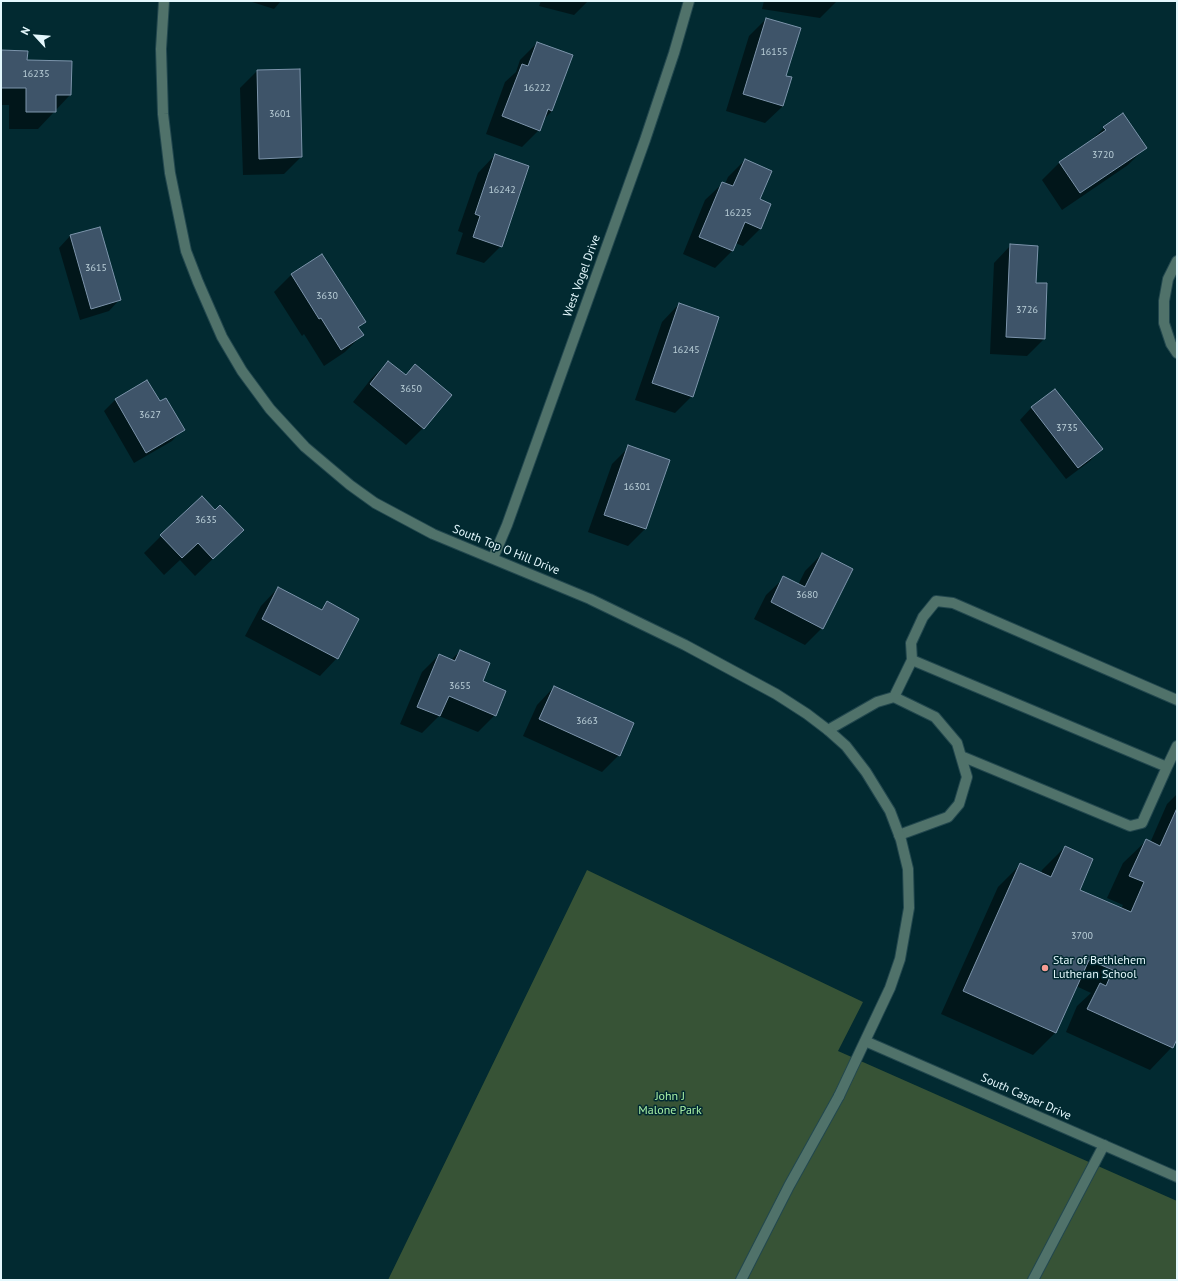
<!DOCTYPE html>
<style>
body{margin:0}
#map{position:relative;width:1178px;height:1281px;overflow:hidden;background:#022a31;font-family:"PT Sans",sans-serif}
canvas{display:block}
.frame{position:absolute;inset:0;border:2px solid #e4f8fd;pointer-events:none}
.north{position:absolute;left:16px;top:16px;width:40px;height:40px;-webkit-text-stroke:3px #022a31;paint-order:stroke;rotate:296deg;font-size:11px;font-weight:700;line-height:16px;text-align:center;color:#e4f8fd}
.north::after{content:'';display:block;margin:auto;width:14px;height:18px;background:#e4f8fd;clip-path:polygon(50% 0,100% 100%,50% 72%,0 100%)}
</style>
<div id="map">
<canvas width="1178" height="1281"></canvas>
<div class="frame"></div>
<div class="north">N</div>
</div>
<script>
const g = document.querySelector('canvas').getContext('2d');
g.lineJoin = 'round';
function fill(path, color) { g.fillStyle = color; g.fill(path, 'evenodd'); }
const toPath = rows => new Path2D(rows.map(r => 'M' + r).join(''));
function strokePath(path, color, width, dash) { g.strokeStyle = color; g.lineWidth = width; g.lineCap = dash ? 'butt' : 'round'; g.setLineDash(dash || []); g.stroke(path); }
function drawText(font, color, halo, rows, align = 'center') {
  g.font = font + ' "PT Sans",sans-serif'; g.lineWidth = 3; g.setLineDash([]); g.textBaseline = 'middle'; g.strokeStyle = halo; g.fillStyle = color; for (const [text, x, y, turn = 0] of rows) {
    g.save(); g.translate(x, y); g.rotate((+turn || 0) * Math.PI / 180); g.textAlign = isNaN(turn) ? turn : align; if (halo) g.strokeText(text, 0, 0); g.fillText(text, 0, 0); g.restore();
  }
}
fill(toPath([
 [587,870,863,1002,838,1051,1177,1201,1177,1280,388,1280]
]), '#375336');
fill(toPath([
 [249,1,281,1,274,9],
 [541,1,588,1,574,15,539,6],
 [764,1,837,1,820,18,762,9],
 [766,19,785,76,783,106,765,123,726,111,749,36],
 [537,43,572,56,552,111,543,120,539,130,522,147,486,134,505,82,516,72,520,60],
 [1,51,26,61,70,95,38,129,9,129,9,105,1,105],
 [257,71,301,157,284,174,243,175,240,88],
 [1104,128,1145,148,1128,165,1062,210,1042,180,1059,163,1088,143],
 [495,155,501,246,484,263,456,254,463,233,458,231,478,173],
 [745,160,759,199,770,204,760,229,743,246,735,243,732,251,715,268,683,254,705,200,723,183,725,184,728,177],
 [99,228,120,299,109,311,80,320,59,248,70,236],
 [1011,245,1044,339,1027,356,990,354,994,263],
 [322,255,364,322,358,328,362,335,345,352,324,366,304,334,302,336,274,292,291,275],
 [679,304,692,396,675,413,635,400,662,322],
 [388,362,405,376,415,365,423,428,406,445,353,402,371,379],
 [147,381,160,402,183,429,172,441,134,463,104,411,115,400],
 [1055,390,1101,449,1090,461,1066,479,1020,420,1031,408],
 [629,447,669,461,645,529,628,546,588,532,612,464],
 [161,536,225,547,195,576,180,560,164,575,144,553],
 [822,554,822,628,805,645,754,619,766,595,784,578,798,585,805,571],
 [278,588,320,610,327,603,337,658,320,676,245,636,261,606],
 [460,651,481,681,495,715,478,732,439,716,422,733,400,724,422,672,439,655,451,660],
 [554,687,619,755,602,772,523,736,537,705],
 [1177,794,1177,1036,1172,1047,1150,1070,1066,1032,1077,1006,1091,993,1076,986,1055,1033,1033,1055,941,1014,998,887,1020,865,1041,874,1042,870,1065,847,1079,890,1121,909,1123,905,1107,898,1123,863,1146,841,1150,843,1167,804]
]), '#0007');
const building = toPath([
 [766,18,801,28,786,76,792,77,783,106,743,94,766,18],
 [537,42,573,55,552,111,548,109,540,131,502,116,522,64,528,66,537,42],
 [1,50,28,51,27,60,72,61,71,95,56,95,56,112,26,112,26,88,1,88,1,50],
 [300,69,302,157,259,159,257,70,300,69],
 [1123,113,1147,148,1080,193,1059,162,1106,130,1103,127,1123,113],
 [495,154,529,166,502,247,473,237,480,216,475,214,495,154],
 [745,159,772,171,760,199,771,204,761,229,745,222,733,251,699,237,722,182,733,186,745,159],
 [100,227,121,300,91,309,70,235,100,227],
 [1010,244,1038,246,1036,283,1047,283,1045,339,1006,337,1010,244],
 [322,254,366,322,358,327,364,335,341,350,321,318,319,319,291,274,322,254],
 [679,303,719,317,693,397,652,383,679,303],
 [388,361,406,375,415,364,452,395,424,429,370,384,388,361],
 [147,380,160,401,166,398,185,430,146,453,115,399,147,380],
 [1055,389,1103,449,1078,468,1031,407,1055,389],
 [628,445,670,460,646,529,604,515,628,445],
 [202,496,215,510,220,505,244,530,213,559,198,543,182,558,160,535,202,496],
 [822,553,853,569,823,629,771,602,783,576,805,587,822,553],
 [278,587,322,610,327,601,359,619,338,659,262,619,278,587],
 [460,650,490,663,483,681,506,691,496,716,449,696,440,716,417,707,439,654,455,661,460,650],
 [554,686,634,723,620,756,539,719,554,686],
 [1177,808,1177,1039,1173,1048,1087,1009,1100,983,1106,986,1113,970,1089,960,1056,1033,963,991,1020,863,1051,877,1065,846,1093,859,1080,890,1131,912,1144,882,1129,876,1146,839,1160,846,1177,808]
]);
fill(building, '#3e5469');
strokePath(building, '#7c94ab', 1);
const lane = toPath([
 [912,660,911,643,923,617,936,601,953,603,1177,700],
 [894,697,912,660,1167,767,1142,823,1130,826,961,756],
 [828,730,877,702,894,697,935,717,957,743,967,777,959,804,948,817,899,835],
 [1167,767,1177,746],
 [741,1280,789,1186,839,1096],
 [1033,1280,1104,1145]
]);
const street = toPath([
 [164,1,161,49,163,114,170,173,186,251,198,282,222,337,242,371,270,409,305,447,350,485,375,503,433,534,590,599,685,645,776,694,807,714,828,730,846,746,866,772,890,811,901,840,908,869,909,908,900,959,890,988,839,1096],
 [1177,261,1168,279,1164,301,1164,323,1171,344,1177,353],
 [493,558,507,525,645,140,674,53,689,1],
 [865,1041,1177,1177]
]);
strokePath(lane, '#22474e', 12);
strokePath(street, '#22474e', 12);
strokePath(lane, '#50726a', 10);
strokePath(street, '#50726a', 10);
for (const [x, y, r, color] of [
 [1045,968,4,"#f59c93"]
]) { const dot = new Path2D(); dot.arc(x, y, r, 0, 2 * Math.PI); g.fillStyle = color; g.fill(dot); strokePath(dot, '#022a31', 1.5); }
drawText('10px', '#bacfd8', null, [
 ["16155",774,52],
 ["16235",36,74],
 ["16222",537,88],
 ["3601",280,114],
 ["3720",1103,155],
 ["16242",502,190],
 ["16225",738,213],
 ["3615",96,268],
 ["3630",327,296],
 ["3726",1027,310],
 ["16245",686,350],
 ["3650",411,389],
 ["3627",150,415],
 ["3735",1067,428],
 ["16301",637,487],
 ["3635",206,520],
 ["3680",807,595],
 ["3655",460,686],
 ["3663",587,721],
 ["3700",1082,936]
]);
drawText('12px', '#e4f8fd', '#022a31', [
 ["West Vogel Drive",582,276,-70],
 ["South Top O Hill Drive",506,550,22],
 ["South Casper Drive",1026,1097,24]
]);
drawText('12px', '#e4f8fd', '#022a31', [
 ["Star of Bethlehem",1053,961],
 ["Lutheran School",1053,975]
], 'left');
drawText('12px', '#a8efa5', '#022a31', [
 ["John J",670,1097],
 ["Malone Park",670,1111]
]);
</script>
